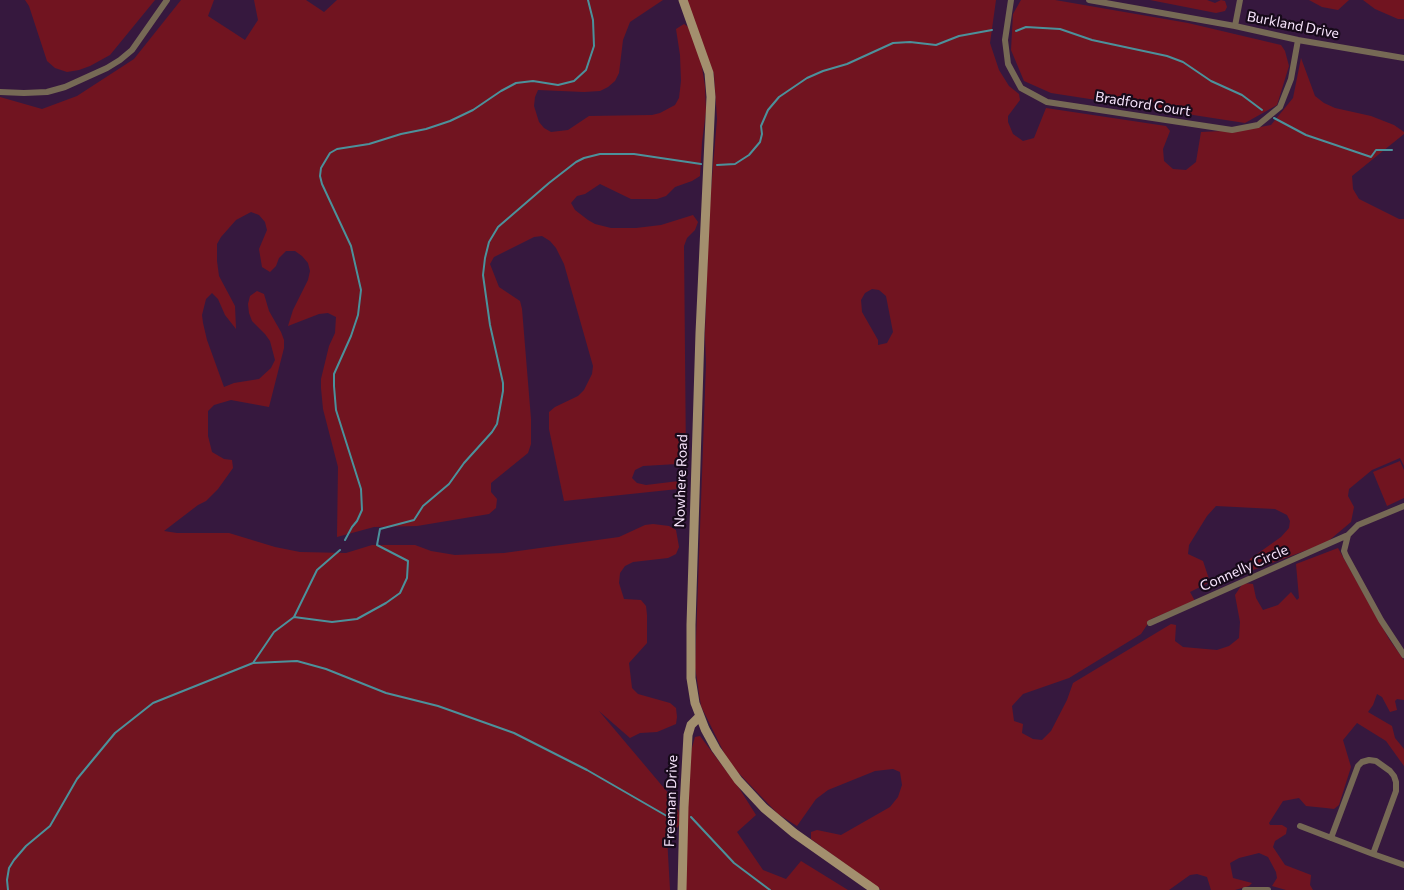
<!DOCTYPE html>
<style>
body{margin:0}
canvas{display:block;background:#36183e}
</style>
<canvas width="1404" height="890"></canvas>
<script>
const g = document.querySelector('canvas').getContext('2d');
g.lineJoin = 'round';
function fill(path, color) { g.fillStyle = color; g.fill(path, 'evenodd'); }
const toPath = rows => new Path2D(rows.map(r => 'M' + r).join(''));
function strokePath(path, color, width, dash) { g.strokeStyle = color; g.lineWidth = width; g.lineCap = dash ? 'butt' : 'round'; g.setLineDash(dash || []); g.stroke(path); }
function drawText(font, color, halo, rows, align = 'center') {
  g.font = font + ' Commissioner,sans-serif'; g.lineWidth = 4.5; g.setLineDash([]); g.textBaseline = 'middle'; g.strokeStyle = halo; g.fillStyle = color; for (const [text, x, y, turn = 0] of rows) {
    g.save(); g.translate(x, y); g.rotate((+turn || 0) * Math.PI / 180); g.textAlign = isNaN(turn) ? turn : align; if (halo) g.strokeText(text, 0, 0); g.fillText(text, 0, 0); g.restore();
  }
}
fill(toPath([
 [25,0,155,0,110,55,90,66,79,70,67,72,55,68,47,61,29,6],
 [181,0,214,0,208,16,245,40,258,20,254,0,306,0,324,12,337,0,663,0,630,22,623,40,619,73,615,81,608,87,600,91,584,92,538,90,535,97,534,106,539,122,544,128,551,132,568,130,589,116,652,115,660,113,675,105,679,98,681,81,680,55,676,29,684,24,691,29,701,61,705,86,706,111,702,142,700,176,692,181,675,187,666,196,657,199,631,199,600,184,585,194,577,196,571,203,575,210,588,220,595,224,611,228,636,228,661,225,693,215,698,222,695,230,687,238,684,246,686,462,677,464,643,466,635,470,632,478,637,483,646,485,679,481,678,489,564,501,549,429,549,412,555,407,578,396,584,390,592,374,593,366,564,264,556,248,550,241,542,236,534,237,494,257,490,264,499,287,520,301,522,309,531,419,531,444,528,453,491,483,491,492,497,499,496,508,489,514,417,526,374,527,337,537,338,467,323,409,321,388,321,379,329,346,335,333,336,317,328,313,319,314,288,326,293,310,308,280,310,271,308,263,302,256,295,251,286,251,279,258,276,266,270,272,262,267,259,249,267,230,265,222,259,215,251,212,236,220,221,237,217,244,217,261,219,276,235,306,236,329,225,315,218,299,212,293,206,299,202,315,203,323,207,340,224,387,234,383,259,379,271,368,275,360,270,341,265,334,252,321,249,313,248,304,250,296,257,291,264,294,269,311,281,332,284,340,284,348,269,407,231,400,214,405,208,411,208,436,212,452,224,459,232,460,233,468,218,489,206,501,198,505,164,531,177,533,229,533,275,547,300,552,346,553,372,545,415,545,431,551,455,555,504,553,619,537,645,525,653,524,669,526,676,530,679,547,676,554,668,558,633,562,625,566,620,573,619,583,624,599,641,600,646,606,647,615,647,643,629,663,632,688,638,694,670,703,676,708,677,717,676,724,657,732,640,733,630,738,599,711,669,794,678,809,680,817,679,825,675,832,667,837,670,890,0,890,0,97,42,109,77,96,134,59],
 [685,0,996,0,990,43,999,70,1009,86,1019,94,1020,100,1008,116,1008,122,1013,134,1023,141,1034,138,1046,108,1166,126,1170,131,1163,149,1164,161,1173,169,1186,170,1196,162,1201,132,1244,130,1271,125,1293,98,1301,58,1315,96,1324,103,1335,108,1371,116,1394,125,1404,132,1404,134,1352,176,1353,189,1359,199,1399,219,1404,219,1404,466,1400,458,1372,470,1349,489,1348,496,1354,507,1351,522,1326,543,1253,570,1247,568,1250,559,1281,537,1289,528,1290,521,1287,515,1275,509,1216,506,1207,516,1189,545,1188,554,1203,561,1210,582,1190,592,1195,601,1151,619,1141,634,1069,678,1023,694,1012,706,1014,721,1023,724,1022,733,1033,739,1042,740,1051,731,1067,700,1073,683,1171,624,1176,625,1175,641,1183,647,1217,650,1229,646,1239,638,1240,622,1235,595,1243,583,1253,584,1256,598,1263,610,1278,605,1291,592,1297,600,1299,598,1296,564,1338,548,1389,639,1404,660,1404,700,1397,699,1395,701,1397,710,1390,712,1382,697,1377,694,1373,705,1368,712,1392,726,1395,738,1404,749,1404,766,1386,741,1357,723,1343,740,1351,767,1339,805,1334,809,1326,808,1306,806,1299,798,1283,801,1269,823,1270,825,1282,825,1287,828,1286,834,1275,841,1273,847,1285,865,1311,875,1310,885,1313,890,1286,890,1272,886,1277,878,1276,872,1268,857,1259,853,1239,858,1230,863,1233,878,1252,883,1249,886,1235,890,1211,890,1207,877,1197,874,1190,875,1169,890,881,890,811,839,811,832,817,830,841,835,890,807,898,797,902,785,900,772,893,769,875,771,828,790,816,799,797,826,778,814,729,763,701,706,695,667,706,364,705,335,709,215,717,119,714,74],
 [872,289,879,290,886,296,893,332,887,343,878,345,878,340,862,312,861,300,865,293],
 [1021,0,1055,0,1188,23,1281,45,1285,51,1289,66,1277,105,1245,123,1051,93,1024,81,1011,50,1013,14],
 [1150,0,1207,0,1215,3,1221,0,1225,1,1227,7,1225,11,1216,13],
 [1309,0,1349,0,1338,10,1322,7],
 [1363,0,1404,0,1404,19,1398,19,1375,9],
 [1400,461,1404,470,1404,498,1387,506,1373,472],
 [700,736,739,788,756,815,737,832,763,870,786,879,801,861,848,890,686,890,686,769,695,737]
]), '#711420');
strokePath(toPath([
 [1016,31,1026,27,1060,29,1092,40,1167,56,1183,62,1211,81,1242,95,1262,110],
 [1274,118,1306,135,1371,157,1376,150,1392,150],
 [717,165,735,164,749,155,760,142,762,134,761,126,768,110,779,97,807,78,823,71,847,64,893,43,910,42,936,45,959,36,992,30],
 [345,540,352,527,357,521,362,510,361,489,336,410,334,386,334,374,351,336,358,315,361,290,351,246,322,184,320,176,321,168,330,153,337,149,369,144,401,134,426,129,450,121,473,110,501,91,516,83,533,81,558,85,574,81,586,70,594,46,593,20,588,0],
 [294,617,332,622,357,619,386,603,400,593,407,578,408,561,377,545,380,529,414,520,423,506,449,484,464,463,492,432,497,424,503,391,503,383,490,325,483,275,485,258,489,242,498,227,549,183,576,162,584,158,600,154,634,154,701,164],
 [253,663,297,661,326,669,386,693,438,706,514,733,587,770,672,819],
 [691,817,734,863,770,890],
 [8,890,7,880,9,868,14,860,26,846,50,826,77,779,115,733,153,703,253,663,274,632,294,617,317,570,340,550]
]), '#4c919b', 2);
strokePath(toPath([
 [1011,0,1005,40,1008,64,1021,88,1047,102,1232,130,1258,125,1280,107,1291,79,1298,40],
 [1089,0,1235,26,1298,40,1404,58],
 [1235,26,1240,0],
 [0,92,24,93,47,92,65,87,107,68,120,60,132,50,167,0],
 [1348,535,1344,551,1346,556,1381,620,1404,655],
 [1150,623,1348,535,1358,525,1404,506],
 [1300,826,1373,854,1404,865],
 [1331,838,1358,766,1362,762,1369,760,1376,761,1390,771,1394,776,1396,782,1396,791,1373,854],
 [1245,890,1268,890]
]), '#766955', 6);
strokePath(toPath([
 [683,0,709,73,711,97,700,333,691,625,691,678,695,703,705,729,716,749,738,780,764,808,794,833,875,890],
 [682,890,684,807,688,735,691,725,699,717]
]), '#a38f6e', 9);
drawText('14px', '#f8e5fd', '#170a1a', [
 ["Burkland Drive",1293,25,11],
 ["Bradford Court",1143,104,9],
 ["Nowhere Road",681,481,-88],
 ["Connelly Circle",1244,568,-24],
 ["Freeman Drive",671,801,-88]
]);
</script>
